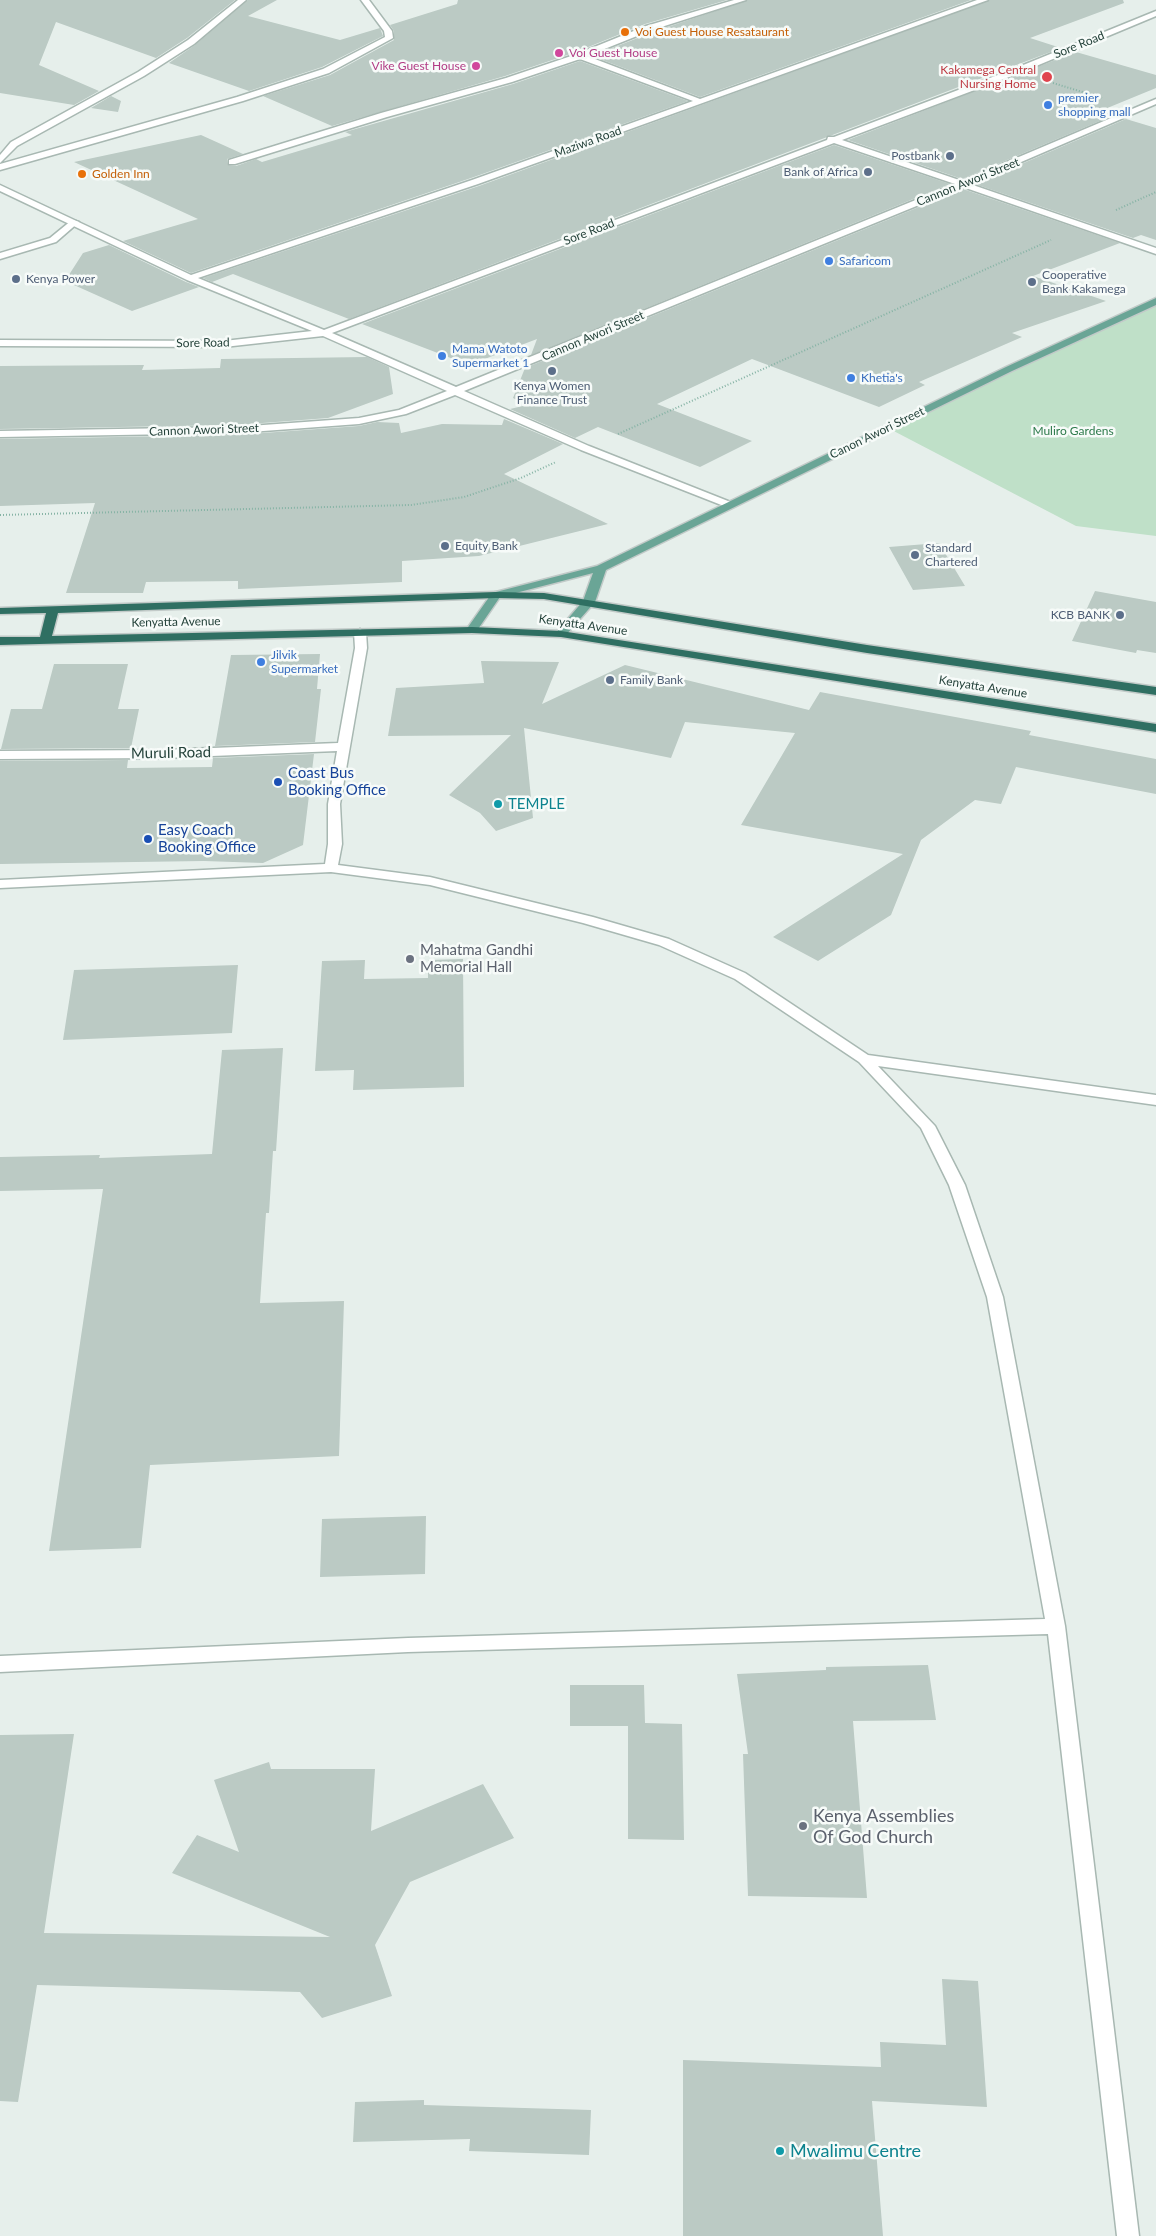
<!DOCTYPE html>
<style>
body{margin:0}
canvas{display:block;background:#e6efeb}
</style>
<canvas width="1156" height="2236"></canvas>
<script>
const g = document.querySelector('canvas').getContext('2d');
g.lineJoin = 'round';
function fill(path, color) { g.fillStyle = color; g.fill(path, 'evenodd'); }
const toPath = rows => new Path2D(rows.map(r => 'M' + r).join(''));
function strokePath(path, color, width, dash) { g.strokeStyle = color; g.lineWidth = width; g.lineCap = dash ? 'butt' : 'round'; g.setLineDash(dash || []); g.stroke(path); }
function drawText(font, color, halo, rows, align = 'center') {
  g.font = font + ' Lato,sans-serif'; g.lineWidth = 5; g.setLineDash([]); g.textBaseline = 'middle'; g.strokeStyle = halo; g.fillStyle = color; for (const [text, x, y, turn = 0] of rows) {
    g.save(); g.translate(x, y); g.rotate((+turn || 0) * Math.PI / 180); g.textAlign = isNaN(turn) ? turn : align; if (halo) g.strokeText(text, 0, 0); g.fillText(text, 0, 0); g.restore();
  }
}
fill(toPath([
 [1156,300,1156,536,1076,526,886,427]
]), '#bfe0c8');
fill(toPath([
 [0,0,235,0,187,38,156,58,56,22,39,65,99,91,74,105,0,93],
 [248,0,277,0,248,16,340,40,380,28,383,36,322,67,249,91,169,63,195,45],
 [458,0,727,0,645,24,576,52,505,76,332,126,263,96,330,75,394,40,394,31,390,25,457,4],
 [748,0,971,0,700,97,592,56,653,32],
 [990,0,1123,0,1124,3,1030,38,1061,48,349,319,233,274,212,282,203,278,479,186],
 [1076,52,1156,75,1156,88,1100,111,1114,115,962,179,848,140],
 [580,61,688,101,471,178,191,273,123,241,198,219,74,162,201,135,243,154,227,159,228,165,236,166,256,159,262,162,352,135,345,132,513,84],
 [111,96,121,101,118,112,91,108],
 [1126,119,1156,128,1156,240,1141,235,1133,238,975,184],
 [834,145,950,184,531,355,537,339,469,365,362,324],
 [963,189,1120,243,1033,276,1106,301,1012,333,1022,337,919,382,925,385,879,407,752,359,657,404,752,441,700,467,598,427,575,438,510,409,527,405,513,398,525,368],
 [109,245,186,282,199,287,132,311,65,281,83,253],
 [367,357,389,367,393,394,328,418,236,425,0,429,0,366,144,365,142,370,220,368,221,359],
 [504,419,563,444,504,474,608,524,479,556,402,561,402,582,238,589,238,581,146,582,143,593,66,593,95,503,0,506,0,439,236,435,359,426,377,422,399,423,401,433,442,424,502,425],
 [939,543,965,586,913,590,889,547],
 [1095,591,1156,602,1156,653,1137,650,1136,653,1072,641],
 [320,654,317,689,321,689,315,742,215,746,231,655],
 [481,661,559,662,542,704,625,665,809,710,820,692,1031,731,1029,735,1156,759,1156,794,1016,767,1001,804,975,800,921,840,891,915,818,961,773,937,903,854,741,825,795,733,685,722,671,758,524,728,533,818,496,831,480,813,449,795,511,735,388,736,396,688,484,683],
 [54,664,128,664,118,709,139,709,131,748,1,749,11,709,42,709],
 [314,754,303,845,263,863,204,861,0,864,0,761,128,760,127,768,212,767,213,758],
 [463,959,464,1087,353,1090,354,1070,315,1071,322,961,365,960,364,979,428,978,428,960],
 [238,965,232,1033,63,1040,74,970],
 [283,1048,276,1151,273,1151,269,1213,266,1213,260,1303,344,1301,339,1456,150,1465,141,1548,49,1551,103,1189,0,1191,0,1157,100,1155,99,1158,212,1154,222,1050],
 [426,1516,425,1574,320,1577,322,1519],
 [928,1665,936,1720,853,1721,867,1898,748,1896,743,1754,748,1754,737,1674,826,1670,826,1667],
 [570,1685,644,1685,645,1723,682,1724,684,1840,628,1839,628,1726,570,1726],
 [74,1734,44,1933,330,1937,172,1873,197,1835,239,1852,214,1780,269,1762,271,1769,375,1769,371,1831,483,1784,514,1838,410,1882,375,1945,392,1996,322,2018,300,1992,37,1985,18,2102,0,2101,0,1735],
 [942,1979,978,1981,987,2107,872,2101,883,2236,683,2236,683,2060,881,2067,880,2042,946,2045],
 [424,2100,424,2105,591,2110,589,2155,469,2151,470,2139,353,2142,355,2102]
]), '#bbcac4');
const lane = toPath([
 [238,0,246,0,194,44,144,76,17,146,0,163,0,155,11,142,138,72,188,40,238,0],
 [361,0,369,0,392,31,393,38,329,73,243,101,0,170,0,164,237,97,323,69,385,37,384,31,361,0],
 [72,220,79,222,56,242,0,259,0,253,50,238,72,220]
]);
const street = toPath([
 [734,0,746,0,652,30,587,56,700,99,977,0,988,0,478,184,198,278,324,330,827,140,828,137,834,137,1011,70,1156,11,1156,16,1017,74,842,140,962,181,1156,99,1156,104,970,184,1156,248,1156,254,963,187,464,391,589,446,733,503,733,507,729,508,581,450,455,395,406,414,359,424,236,433,0,437,0,431,236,427,359,418,399,410,447,391,323,336,224,347,0,346,0,340,224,341,312,331,187,280,0,191,0,185,191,275,472,180,693,101,580,59,512,82,387,117,235,164,229,164,229,160,381,113,506,78,577,54,646,26,734,0],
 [834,143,955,184,456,387,332,333,834,143],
 [360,629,366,632,367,648,340,804,342,844,338,865,430,877,593,917,669,939,745,973,868,1055,1156,1095,1156,1105,878,1066,935,1126,965,1185,1003,1297,1065,1626,1139,2236,1117,2236,1048,1634,408,1652,0,1672,0,1656,408,1638,1045,1619,987,1297,949,1185,921,1128,859,1062,735,979,659,945,583,923,430,885,331,872,0,888,0,880,325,864,328,844,328,804,337,751,162,758,0,759,0,751,162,750,338,743,355,648,354,632,360,629]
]);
const primary = toPath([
 [1156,298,1156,305,1012,371,606,570,595,602,565,636,561,637,555,634,583,601,593,573,500,597,476,632,472,633,466,630,492,593,597,566,1006,367,1156,298]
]);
const highway = toPath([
 [496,592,544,593,867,645,1156,687,1156,695,867,653,544,599,496,598,58,613,52,636,472,627,561,631,1156,724,1156,732,561,637,472,633,0,645,0,637,40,637,46,613,0,614,0,608,496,592]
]);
strokePath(lane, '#a8b8b2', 3);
strokePath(street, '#a8b8b2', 3);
strokePath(primary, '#c2cac8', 3);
strokePath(highway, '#c2cac8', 3);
strokePath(toPath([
 [1053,83,1102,98],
 [1116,210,1156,192],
 [618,434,1051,240],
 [0,515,411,505,464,497,521,478,556,462]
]), '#86b3a5', 2, [1, 2]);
fill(lane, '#fff');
fill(street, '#fff');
fill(primary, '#6aa596');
fill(highway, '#2f6f62');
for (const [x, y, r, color] of [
 [625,32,5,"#e8710a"],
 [559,53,5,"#d1479c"],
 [476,66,5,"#d1479c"],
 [1047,77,6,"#e0444e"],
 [1048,105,5,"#3f7fe0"],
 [950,156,5,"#5c6f8a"],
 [868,172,5,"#5c6f8a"],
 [82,174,5,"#e8710a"],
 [829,261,5,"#3f7fe0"],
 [16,279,5,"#5c6f8a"],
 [1032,282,5,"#5c6f8a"],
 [442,356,5,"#3f7fe0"],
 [552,371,5,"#5c6f8a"],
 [851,378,5,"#3f7fe0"],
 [445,546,5,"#5c6f8a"],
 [915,555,5,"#5c6f8a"],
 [1120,615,5,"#5c6f8a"],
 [261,662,5,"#3f7fe0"],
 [610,680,5,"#5c6f8a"],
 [278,782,5,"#1a4fb4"],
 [498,804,5,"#0f9aa8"],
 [148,839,5,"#1a4fb4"],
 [410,959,5,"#6b7280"],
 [803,1826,5,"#6b7280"],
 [780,2151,5,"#0f9aa8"]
]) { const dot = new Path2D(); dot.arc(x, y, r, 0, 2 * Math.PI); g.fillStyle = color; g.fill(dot); strokePath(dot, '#f7fbf9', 2); }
drawText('12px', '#c56008', '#f7fbf9', [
 ["Voi Guest House Resataurant",635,32],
 ["Golden Inn",92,174]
], 'left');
drawText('12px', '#24423a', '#f7fbf9', [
 ["Sore Road",1079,45,-22],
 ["Maziwa Road",588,142,-20],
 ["Cannon Awori Street",968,182,-22],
 ["Sore Road",589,232,-21],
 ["Cannon Awori Street",593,336,-23],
 ["Sore Road",203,343,-1],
 ["Cannon Awori Street",204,430,-2],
 ["Canon Awori Street",877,433,-26],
 ["Kenyatta Avenue",176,622,-1],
 ["Kenyatta Avenue",583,625,8],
 ["Kenyatta Avenue",983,687,9]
]);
drawText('12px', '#b23c85', '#f7fbf9', [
 ["Voi Guest House",569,53],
 ["Vike Guest House",466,66,"right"]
], 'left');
drawText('12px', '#be3a42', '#f7fbf9', [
 ["Kakamega Central",1036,70],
 ["Nursing Home",1036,84]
], 'right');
drawText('12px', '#366cbe', '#f7fbf9', [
 ["premier",1058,98],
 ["shopping mall",1058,112],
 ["Safaricom",839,261],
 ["Mama Watoto",452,349],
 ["Supermarket 1",452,363],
 ["Khetia's",861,378],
 ["Jilvik",271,655],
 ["Supermarket",271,669]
], 'left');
drawText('12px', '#4e5e75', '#f7fbf9', [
 ["Postbank",940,156,"right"],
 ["Bank of Africa",858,172,"right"],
 ["Cooperative",1042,275],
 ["Bank Kakamega",1042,289],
 ["Kenya Power",26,279],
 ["Kenya Women",552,386,"center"],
 ["Finance Trust",552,400,"center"],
 ["Equity Bank",455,546],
 ["Standard",925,548],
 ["Chartered",925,562],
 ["KCB BANK",1110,615,"right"],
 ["Family Bank",620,680]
], 'left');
drawText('12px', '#2d7a4b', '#f7fbf9', [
 ["Muliro Gardens",1073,431]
]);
drawText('15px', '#24423a', '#f7fbf9', [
 ["Muruli Road",171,753,-1]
]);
drawText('15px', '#164399', '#f7fbf9', [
 ["Coast Bus",288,773],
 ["Booking Office",288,790],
 ["Easy Coach",158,830],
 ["Booking Office",158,847]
], 'left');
drawText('15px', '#0d838f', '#f7fbf9', [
 ["TEMPLE",508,804]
], 'left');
drawText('15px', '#5b616d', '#f7fbf9', [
 ["Mahatma Gandhi",420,950],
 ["Memorial Hall",420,967]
], 'left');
drawText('18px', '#5b616d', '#f7fbf9', [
 ["Kenya Assemblies",813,1816],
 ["Of God Church",813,1837]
], 'left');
drawText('18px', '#0d838f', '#f7fbf9', [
 ["Mwalimu Centre",790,2151]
], 'left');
</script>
